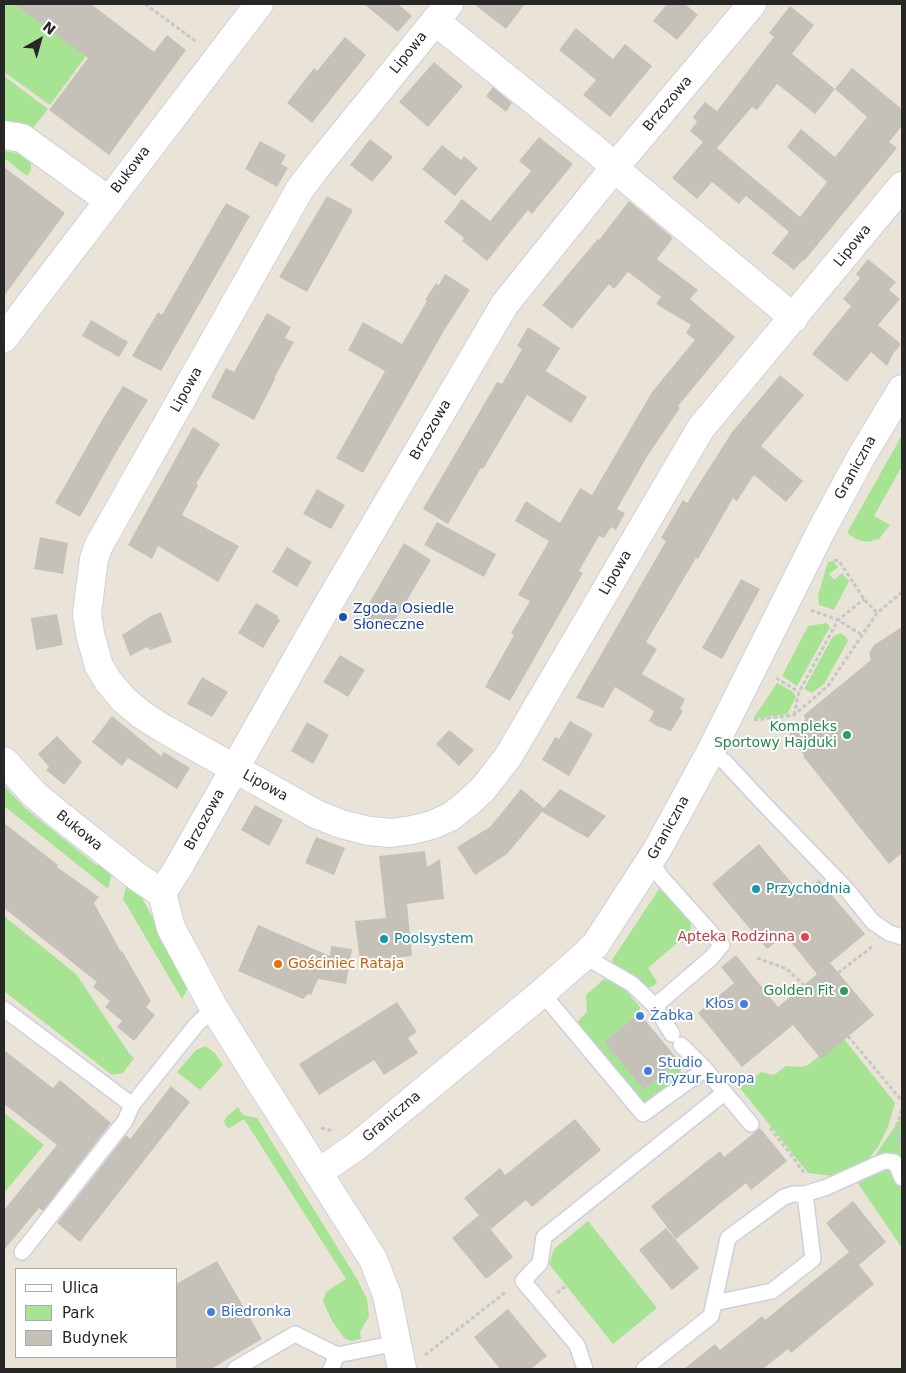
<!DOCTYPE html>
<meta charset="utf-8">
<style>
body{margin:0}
#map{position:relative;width:906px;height:1373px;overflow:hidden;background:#eae4d8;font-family:"DejaVu Sans",sans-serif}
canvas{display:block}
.frame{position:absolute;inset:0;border:5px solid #272727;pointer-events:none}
.legend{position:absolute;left:15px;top:1268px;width:162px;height:90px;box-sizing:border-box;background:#fff;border:1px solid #a9a9a9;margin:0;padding:6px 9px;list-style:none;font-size:15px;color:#272727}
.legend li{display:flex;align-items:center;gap:10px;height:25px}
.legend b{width:25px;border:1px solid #a9a9a9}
.north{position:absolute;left:15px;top:15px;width:50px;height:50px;-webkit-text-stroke:4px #fff;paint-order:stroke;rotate:38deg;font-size:14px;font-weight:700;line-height:20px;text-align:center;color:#272727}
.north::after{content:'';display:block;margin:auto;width:18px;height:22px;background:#272727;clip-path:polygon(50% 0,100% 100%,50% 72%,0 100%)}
</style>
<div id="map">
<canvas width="906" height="1373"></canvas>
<div class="frame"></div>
<ul class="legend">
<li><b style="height:6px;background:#fff"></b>Ulica</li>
<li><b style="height:14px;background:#a6e392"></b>Park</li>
<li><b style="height:14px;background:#c5c1b8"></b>Budynek</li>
</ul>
<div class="north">N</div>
</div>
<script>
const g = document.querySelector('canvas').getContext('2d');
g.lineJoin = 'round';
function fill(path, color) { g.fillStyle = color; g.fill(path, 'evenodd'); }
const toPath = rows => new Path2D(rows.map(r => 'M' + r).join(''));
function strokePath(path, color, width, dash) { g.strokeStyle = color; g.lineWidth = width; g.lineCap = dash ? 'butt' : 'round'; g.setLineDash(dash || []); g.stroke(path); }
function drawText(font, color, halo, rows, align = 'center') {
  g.font = font + ' "DejaVu Sans",sans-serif'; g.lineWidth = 4; g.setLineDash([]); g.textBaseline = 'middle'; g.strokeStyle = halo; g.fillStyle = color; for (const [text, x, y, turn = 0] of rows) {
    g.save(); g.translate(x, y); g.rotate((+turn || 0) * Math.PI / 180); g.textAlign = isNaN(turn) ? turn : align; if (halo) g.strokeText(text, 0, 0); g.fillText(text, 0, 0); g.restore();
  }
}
fill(toPath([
 [4,4,14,4,86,56,50,105,4,72],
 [4,76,48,109,29,133,4,127],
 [4,151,17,153,28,160,31,164,31,170,27,176,4,158],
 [902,435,902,466,874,516,890,525,879,539,867,542,858,540,847,533],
 [833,561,838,567,829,574,834,580,842,573,849,581,834,610,819,605,818,596,828,562],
 [827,623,830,627,797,686,782,676,808,626],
 [841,633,847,638,848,641,824,684,812,693,804,689,833,636],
 [777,683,793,692,796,697,787,714,753,719],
 [4,786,25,808,96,865,107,863,113,868,108,889,4,806],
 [128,880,139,893,188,980,189,986,182,999,123,899],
 [659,889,669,895,690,921,691,927,689,933,648,968,657,982,655,985,651,987,648,987,639,979,614,964,612,960],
 [4,916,76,974,129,1053,134,1058,123,1073,112,1075,4,991],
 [604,979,622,986,640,1007,639,1013,604,1042,644,1090,679,1061,681,1066,680,1077,643,1103,577,1022,587,1012,586,995],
 [844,1039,895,1103,888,1127,878,1147,864,1165,841,1177,808,1173,740,1088,761,1072,774,1075,786,1066,801,1067,808,1065,819,1056],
 [205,1046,214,1052,223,1065,200,1090,177,1072,196,1050],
 [238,1107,243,1115,257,1118,357,1279,367,1299,369,1316,360,1332,361,1339,351,1341,344,1338,332,1321,323,1301,326,1292,346,1279,244,1119,228,1129,225,1124,224,1121,226,1117],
 [4,1113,44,1145,4,1193],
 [902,1116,902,1248,857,1182],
 [588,1221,657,1308,613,1344,549,1264,554,1249]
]), '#a6e392');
fill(toPath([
 [14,4,91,4,154,52,167,35,186,50,109,155,49,110,88,58],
 [364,4,398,4,412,16,398,32],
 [474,4,525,4,506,29],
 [667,4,685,4,698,15,677,40,653,21],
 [790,6,814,25,792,54,835,89,852,68,902,109,902,126,889,142,897,148,804,261,803,260,794,270,772,253,789,232,746,196,739,204,712,182,697,199,672,178,703,142,690,131,697,122,693,117,705,102,717,111,774,37,769,33],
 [777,84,815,114,835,89,867,117,835,157,801,129,787,147,827,182,800,217,717,148,752,107,757,110],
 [576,28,613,59,625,44,652,66,610,117,583,95,596,80,559,50],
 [345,37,366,55,312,123,287,103,314,68,317,71],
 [434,62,463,86,428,127,399,102],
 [493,87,512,103,506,112,486,96],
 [539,137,573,164,532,214,528,210,487,261,462,241,464,238,444,222,462,199,490,221,531,171,519,161],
 [370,139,393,157,372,182,350,165],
 [260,141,286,155,281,164,288,168,277,187,245,169],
 [442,145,461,160,464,156,478,168,455,196,422,169],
 [4,167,65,213,4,296],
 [327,196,353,210,307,292,279,277],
 [629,201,673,238,657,259,698,290,690,299,735,337,678,406,680,408,648,455,617,509,625,513,616,530,611,527,604,538,599,536,579,571,583,573,510,701,485,687,514,635,511,633,530,601,518,595,549,541,515,521,526,501,560,523,580,488,592,495,652,392,695,340,686,333,691,325,656,304,661,297,628,272,614,289,609,284,572,329,542,305,598,239,599,240],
 [226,203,250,216,161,371,132,356,158,312,162,315],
 [868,259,896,282,889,290,900,299,878,325,901,344,893,354,887,366,871,352,847,382,812,354,851,306,843,299,860,278,856,274],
 [445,274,470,290,445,329,363,473,336,458,385,371,348,350,363,322,402,344,427,301,425,300,436,283,439,285],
 [267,313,291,327,285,338,294,342,274,378,275,379,254,420,211,397,226,368,234,372],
 [91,320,128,342,119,357,82,336],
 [528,327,560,348,546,371,587,397,571,423,527,395,483,469,481,468,448,524,423,509,497,382,502,384,522,349,517,346],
 [780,375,804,395,761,446,803,481,786,502,754,475,737,501,733,498,698,559,696,558,646,642,657,649,642,674,685,699,680,709,683,711,671,731,657,726,649,721,654,711,615,687,603,708,576,698,666,541,661,538,683,500,687,503,732,432],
 [123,386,148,400,118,449,80,517,55,503,102,420],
 [193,427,220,444,196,484,198,485,182,515,239,546,218,582,158,546,152,559,128,545],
 [317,489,345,505,331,529,303,514],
 [437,522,496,554,484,577,424,545],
 [40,537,68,543,63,574,34,569],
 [404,543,431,560,388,632,361,617],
 [287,547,312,562,297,587,272,572],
 [741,579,760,589,722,659,702,648],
 [256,603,278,616,277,618,280,620,263,648,238,633],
 [161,612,172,642,150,650,147,647,130,656,122,635,151,616],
 [57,614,63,645,36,650,31,618],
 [902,627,902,853,889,864,803,756,804,755,789,734,805,720,804,715,871,660,869,653,874,645],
 [340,655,365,670,348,697,323,682],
 [202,677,228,692,212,717,187,704],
 [112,716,161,756,164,752,190,768,177,789,128,758,122,766,92,742],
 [570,721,593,734,569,776,542,760,555,737,559,739],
 [307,722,329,735,313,764,291,751],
 [449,730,474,750,459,766,436,744],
 [57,736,82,762,64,785,46,770,49,767,38,754],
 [521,789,544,808,560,789,606,816,588,838,542,812,507,854,475,875,457,847,490,827],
 [255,805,283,820,269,846,241,830],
 [4,823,58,865,57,867,99,897,94,903,121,952,122,951,151,1001,146,1007,155,1015,134,1041,117,1027,122,1021,105,1007,110,1001,93,987,97,982,4,908],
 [316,837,345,848,334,875,305,863],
 [759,844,801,894,819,880,865,934,817,974,785,935,767,949,712,884],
 [425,851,427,867,440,859,444,899,407,904,412,956,360,962,355,921,386,918,379,856],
 [258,925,330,956,331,946,352,949,346,984,318,979,311,995,308,994,303,999,238,971],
 [736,955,778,1007,830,963,874,1015,821,1059,793,1025,742,1067,698,1013,734,983,721,967],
 [397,1002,417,1032,408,1038,418,1053,384,1075,374,1060,319,1095,299,1064],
 [639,1013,679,1061,644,1090,604,1042],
 [4,1050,53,1088,60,1080,111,1123,43,1211,39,1208,4,1250,4,1210,57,1145,4,1104],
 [171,1086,190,1102,80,1242,57,1223,126,1135,130,1139],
 [575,1119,601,1150,532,1207,526,1200,491,1229,464,1198,500,1168,505,1175],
 [760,1128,787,1161,751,1190,746,1183,676,1239,651,1206,720,1151,724,1157],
 [853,1201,886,1242,859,1265,874,1284,791,1353,788,1349,763,1369,684,1369,715,1344,720,1350,762,1316,765,1320,849,1252,826,1223],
 [479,1215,513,1257,486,1279,452,1238],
 [666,1228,699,1268,672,1290,639,1250],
 [217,1261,262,1339,211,1369,176,1369,176,1284],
 [508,1309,547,1356,531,1369,500,1369,474,1337]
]), '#c5c1b8');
const service = toPath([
 [710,753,725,762,765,805,847,890,873,922,889,933,902,937],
 [650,861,661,877,722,945,711,958,655,1006],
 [584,956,632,984,655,1006,672,1034],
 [542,993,643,1114,705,1069,681,1045],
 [4,1009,132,1105],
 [705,1069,751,1124],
 [22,1252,125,1121,132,1105,196,1025,214,1008],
 [714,1303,772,1291,813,1259,805,1194],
 [235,1369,295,1334,337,1355,397,1343],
 [331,1369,337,1355],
 [585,1369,577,1345,523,1281,540,1263,544,1237,724,1093],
 [644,1369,711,1316,728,1238,784,1197,793,1194,805,1194,827,1187,880,1163,886,1161,894,1162,899,1170,902,1178]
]);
const minor = toPath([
 [449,4,319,164,300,189,99,545,94,559,87,613,90,634,99,666,108,681,123,699,142,715,164,729,316,814,341,824,369,831,391,833,412,830,432,825,450,817,467,804,483,789,508,757,701,428,902,186],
 [435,21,598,152,627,179,794,318],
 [4,135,22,138,108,200],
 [4,338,259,4],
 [4,761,34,794,59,815,139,878,162,893],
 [162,893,178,868,323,613,505,304,615,167,752,4],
 [162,893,171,928,214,1008,259,1080,373,1259,387,1295,402,1369],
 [318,1173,357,1146,542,993,584,956,596,944,657,850,710,753,820,533,861,457,902,389]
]);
strokePath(service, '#cdcfe1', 18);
strokePath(minor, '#cdcfe1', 30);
strokePath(toPath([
 [145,4,197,42],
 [834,560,839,561,864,599,877,613],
 [811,610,838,620,862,635],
 [776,678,799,692],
 [794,715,799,692,838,620,864,599],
 [754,720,794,715,828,686,877,613,902,592],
 [757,958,787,969,804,985],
 [838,973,873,946],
 [848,1036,902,1101],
 [321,1128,334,1131],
 [770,1128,792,1156,805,1174],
 [899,1145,896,1127,902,1109],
 [557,1293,566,1286],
 [425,1355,507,1291]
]), '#c7c7c7', 3, [4, 2.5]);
strokePath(service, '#fff', 15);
strokePath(minor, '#fff', 28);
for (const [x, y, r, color] of [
 [343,617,5,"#1a4fb4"],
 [847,735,5,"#2e9e5b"],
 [756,889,5,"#0f9aa8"],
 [805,937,5,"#e0444e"],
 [384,939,5,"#0f9aa8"],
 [278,964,5,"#e8710a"],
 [844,991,5,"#2e9e5b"],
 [744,1004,5,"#3f7fe0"],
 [640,1016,5,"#3f7fe0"],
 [648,1071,5,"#3f7fe0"],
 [211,1312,5,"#3f7fe0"]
]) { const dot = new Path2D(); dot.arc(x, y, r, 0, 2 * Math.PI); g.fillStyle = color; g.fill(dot); strokePath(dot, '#fff', 2); }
drawText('14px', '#272727', '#fff', [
 ["Lipowa",409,53,-51],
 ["Brzozowa",668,104,-50],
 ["Bukowa",131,170,-53],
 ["Lipowa",853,246,-51],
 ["Lipowa",187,390,-61],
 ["Brzozowa",431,430,-60],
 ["Graniczna",856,468,-61],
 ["Lipowa",616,573,-60],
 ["Lipowa",265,786,29],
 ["Brzozowa",205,820,-61],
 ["Graniczna",669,828,-61],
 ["Bukowa",79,831,39],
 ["Graniczna",392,1117,-40]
]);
drawText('14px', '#164399', '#fff', [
 ["Zgoda Osiedle",353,609],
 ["Słoneczne",353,625]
], 'left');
drawText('14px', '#27864d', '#fff', [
 ["Kompleks",837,727],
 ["Sportowy Hajduki",837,743],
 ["Golden Fit",834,991]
], 'right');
drawText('14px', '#0d838f', '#fff', [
 ["Przychodnia",766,889],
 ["Poolsystem",394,939]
], 'left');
drawText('14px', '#be3a42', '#fff', [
 ["Apteka Rodzinna",795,937]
], 'right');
drawText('14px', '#c56008', '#fff', [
 ["Gościniec Rataja",288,964]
], 'left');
drawText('14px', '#366cbe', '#fff', [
 ["Kłos",734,1004,"right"],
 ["Żabka",650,1016],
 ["Studio",658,1063],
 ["Fryzur Europa",658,1079],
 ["Biedronka",221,1312]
], 'left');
</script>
